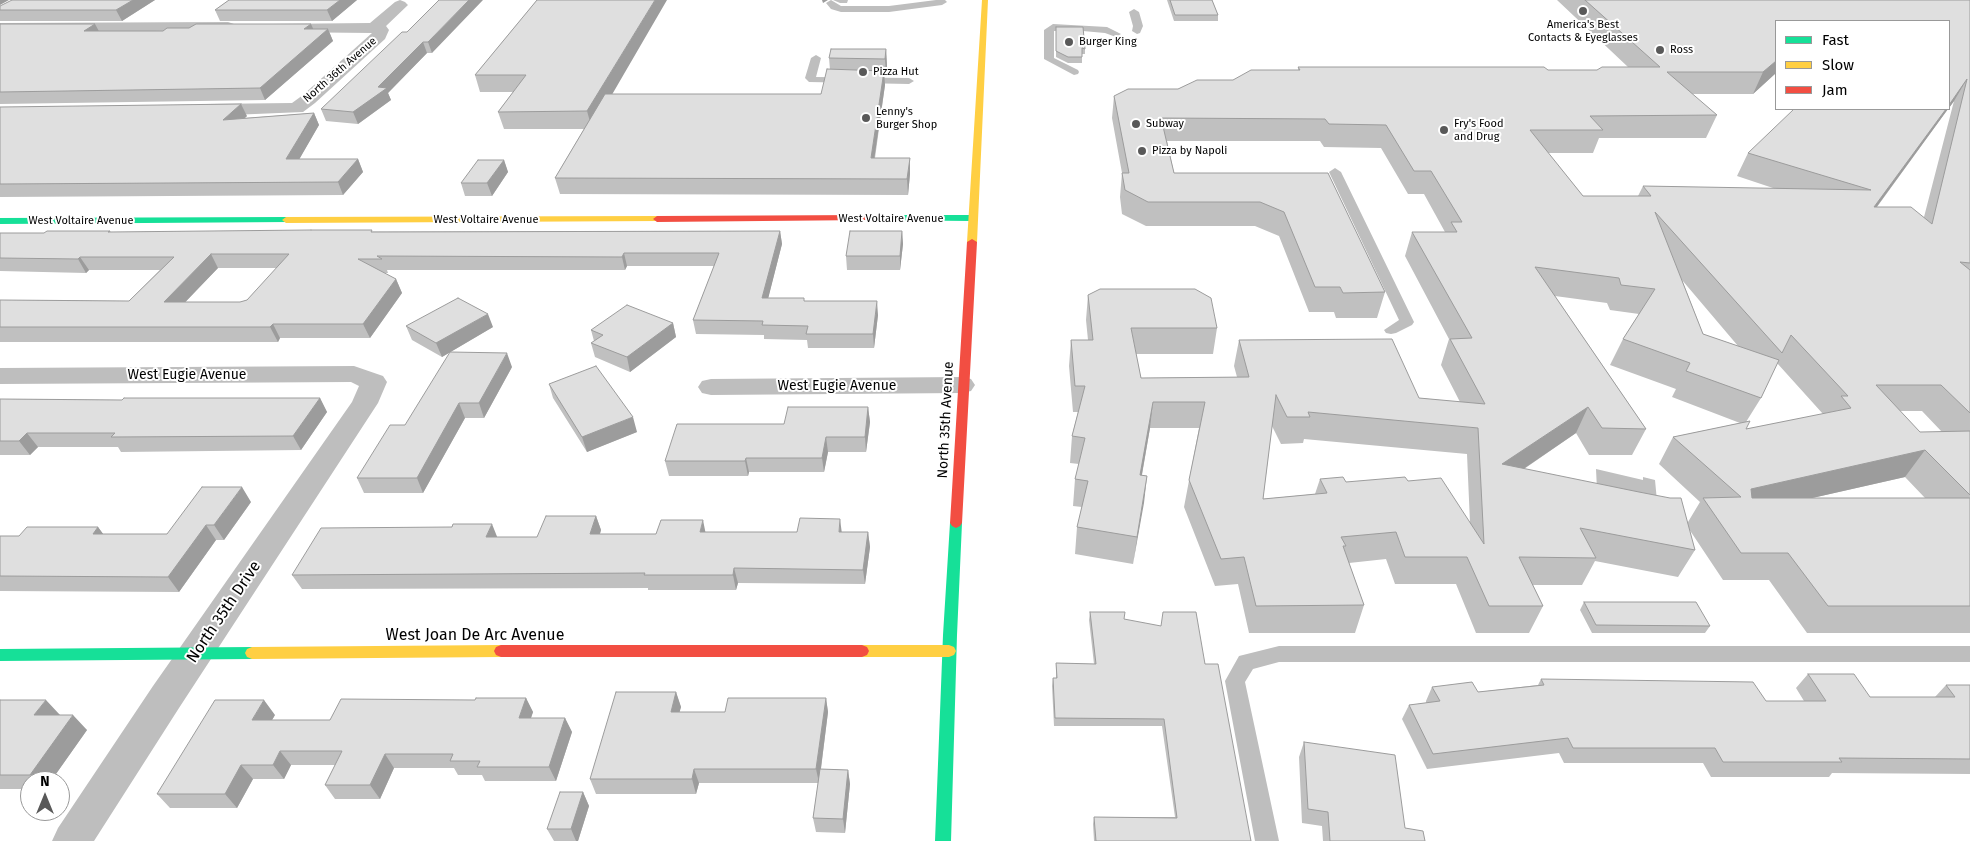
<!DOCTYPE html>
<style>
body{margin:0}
#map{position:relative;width:1970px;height:841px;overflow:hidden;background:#fff;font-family:"Fira Sans",sans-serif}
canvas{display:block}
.legend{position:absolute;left:1775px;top:20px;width:175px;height:90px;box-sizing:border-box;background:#fff;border:1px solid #999;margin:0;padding:6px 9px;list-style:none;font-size:15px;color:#000}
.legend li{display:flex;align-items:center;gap:10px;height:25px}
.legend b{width:25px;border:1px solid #999}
.north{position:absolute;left:20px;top:771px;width:50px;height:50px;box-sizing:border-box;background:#fff;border:1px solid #999;border-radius:50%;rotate:0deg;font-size:14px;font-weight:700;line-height:20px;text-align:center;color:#000}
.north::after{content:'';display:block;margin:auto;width:18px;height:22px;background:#595959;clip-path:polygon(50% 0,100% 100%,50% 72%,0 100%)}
</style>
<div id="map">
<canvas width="1970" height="841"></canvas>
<ul class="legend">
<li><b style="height:6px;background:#16e098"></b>Fast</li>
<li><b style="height:6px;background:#ffcf43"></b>Slow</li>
<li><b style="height:6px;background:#f24e42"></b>Jam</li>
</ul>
<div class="north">N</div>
</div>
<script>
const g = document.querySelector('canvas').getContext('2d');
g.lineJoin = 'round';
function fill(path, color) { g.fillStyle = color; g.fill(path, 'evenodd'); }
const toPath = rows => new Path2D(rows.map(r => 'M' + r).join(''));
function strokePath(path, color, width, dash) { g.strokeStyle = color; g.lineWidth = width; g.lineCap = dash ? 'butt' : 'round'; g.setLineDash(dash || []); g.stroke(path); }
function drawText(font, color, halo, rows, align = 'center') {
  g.font = font + ' "Fira Sans",sans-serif'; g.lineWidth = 4; g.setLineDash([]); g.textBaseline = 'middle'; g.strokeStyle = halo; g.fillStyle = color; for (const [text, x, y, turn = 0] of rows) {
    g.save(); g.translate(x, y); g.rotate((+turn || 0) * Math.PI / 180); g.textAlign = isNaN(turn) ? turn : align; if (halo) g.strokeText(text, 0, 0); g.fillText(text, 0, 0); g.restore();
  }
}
fill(toPath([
 [1596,469,1643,480,1643,477,1655,480,1657,501,1597,490]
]), '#bfbfbf');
fill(toPath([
 [831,0,841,6,889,6,936,0,945,0,947,2,942,5,889,12,841,12,831,9,826,3,831,0],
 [1134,9,1139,12,1143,26,1140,33,1137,34,1132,31,1133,26,1129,12,1134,9],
 [1053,24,1107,27,1121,34,1116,37,1105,33,1072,30,1054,31,1054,58,1078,70,1079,72,1078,74,1074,75,1044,59,1044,30,1053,24],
 [816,55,821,58,816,77,909,78,914,81,909,84,809,82,805,78,811,58,816,55],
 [1335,168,1341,172,1414,322,1412,325,1396,333,1391,334,1386,333,1384,330,1399,320,1329,172,1335,168],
 [1279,646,1970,646,1970,662,1279,662,1253,669,1245,682,1279,841,1255,841,1225,681,1239,656,1279,646]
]), '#bebebe');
fill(toPath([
 [400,0,405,2,408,5,386,26,389,30,385,39,315,103,303,112,207,116,200,114,198,110,200,106,207,104,292,103,303,95,372,33,274,32,268,30,266,27,268,24,370,23,395,2,400,0],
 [228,22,234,24,236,27,234,30,0,33,0,23,228,22],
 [354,366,383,376,387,382,378,403,179,708,94,841,52,841,58,828,153,686,352,402,359,386,351,382,0,384,0,368,354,366],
 [962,377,971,379,975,385,971,391,962,393,711,395,702,393,698,387,702,381,711,379,962,377]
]), '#bebebe');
fill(toPath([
 [866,215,971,215,975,218,971,221,863,220,862,218,866,215],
 [286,217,290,220,289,222,0,224,0,218,286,217],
 [956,518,960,520,962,523,957,635,951,841,935,841,943,635,950,523,952,520,956,518],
 [252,647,257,649,259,653,257,657,252,659,0,661,0,649,252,647]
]), '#16e098');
fill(toPath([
 [982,0,988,0,977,242,972,245,967,242,982,0],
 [657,216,661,219,660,221,286,223,282,220,286,217,657,216],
 [501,645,506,647,508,651,506,655,501,657,252,659,247,657,245,653,247,649,252,647,501,645],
 [862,645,949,645,954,647,956,651,954,655,949,657,862,657,857,655,855,651,857,647,862,645]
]), '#ffcf43');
fill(toPath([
 [866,215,870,218,869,220,657,222,653,219,657,216,866,215],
 [972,239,977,242,962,523,960,526,956,528,952,526,950,523,967,242,972,239],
 [501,645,862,645,867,647,869,651,867,655,862,657,501,657,496,655,494,651,496,647,501,645]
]), '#f24e42');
fill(toPath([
 [155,0,122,21,0,21,0,6],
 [229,0,357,0,332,21,220,21,215,10],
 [439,0,432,53,427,53,388,93,391,100,358,124,326,121,321,109,407,32],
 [537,0,612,94,821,94,830,70,829,58,886,49,887,66,886,76,884,76,885,85,875,158,910,158,910,174,908,195,560,194,555,178,584,129,504,129,498,112,513,92,480,92,475,75],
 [833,0,848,0,847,3,840,3],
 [1167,0,1212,0,1218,15,1218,21,1174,21],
 [1557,0,1970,0,1970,633,1807,633,1769,580,1723,580,1689,529,1695,550,1678,577,1595,561,1582,585,1533,585,1543,606,1529,633,1476,633,1456,584,1395,584,1386,559,1349,563,1364,605,1355,633,1249,633,1238,584,1215,586,1184,507,1199,428,1150,428,1142,475,1147,476,1133,564,1075,554,1077,527,1082,507,1073,506,1075,479,1079,464,1070,463,1072,436,1078,412,1073,412,1069,366,1071,340,1088,340,1086,320,1088,295,1217,328,1213,354,1136,354,1141,378,1237,377,1234,366,1239,340,1419,398,1460,402,1441,365,1449,339,1405,256,1412,232,1445,232,1424,194,1408,194,1381,148,1324,147,1320,141,1167,141,1174,173,1328,173,1385,292,1377,318,1336,318,1334,312,1309,312,1279,236,1255,226,1146,226,1122,214,1120,197,1122,173,1112,118,1114,96,1178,89,1233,80,1298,70,1298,67,1548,70,1597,70,1628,67],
 [1776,21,1949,21,1949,108,1954,101,1924,217,1877,207,1948,109,1748,153,1737,176,1776,189,1643,186,1638,196,1583,196,1548,153,1593,153,1599,138,1706,138,1717,115,1692,94,1753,94,1776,73],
 [1682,280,1738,346,1703,334],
 [1555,296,1607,303,1610,310,1639,314,1623,339,1610,365,1676,389,1672,397,1740,423,1673,437,1659,464,1700,502,1688,522,1524,469,1576,433,1589,455,1632,455,1646,429],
 [1777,363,1823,414,1746,429,1746,422,1761,398],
 [1900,411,1922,411,1942,432,1920,432],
 [1272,426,1281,444,1303,443,1304,439,1467,454,1470,523,1408,481,1346,482,1320,479,1315,494,1263,499],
 [1905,477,1925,498,1812,498],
 [0,24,95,24,98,31,163,31,189,28,311,24,313,29,328,29,333,41,265,100,0,104],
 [1056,27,1085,49,1085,54,1082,54,1082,63,1068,63,1056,57],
 [0,107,247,116,245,118,314,113,319,125,299,159,358,159,363,172,343,195,0,197],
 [504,160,508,172,492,196,465,196,461,183],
 [110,231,111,232,780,231,782,244,768,298,805,301,878,315,874,348,808,348,807,340,764,339,764,335,696,334,693,320,714,266,627,266,625,270,387,270,388,273,384,273,396,279,402,293,370,338,280,338,278,342,0,342,0,300,129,301,160,270,89,270,86,273,0,271,0,233,44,233],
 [218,268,277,268,247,300,240,302,185,302],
 [902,231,903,244,900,270,847,270,846,256],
 [673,323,676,337,630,372,595,357,591,343,594,341,591,330],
 [406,326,493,327,442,357,412,340],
 [512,367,484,418,465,418,423,493,364,493,357,478,405,425],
 [549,384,637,432,587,452,553,398],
 [320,398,327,412,301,450,121,452,118,447,38,447,30,455,0,455,0,399,122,400],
 [868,407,870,422,866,452,828,452,824,472,749,472,748,476,669,476,665,461,784,424],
 [251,502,224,540,216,540,179,592,0,591,0,536,19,536,98,527,103,534,167,534],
 [596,516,601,530,600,534,656,534,705,532,868,532,870,547,865,584,738,583,736,590,648,590,648,588,302,589,292,575,452,527,497,537,537,537],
 [1584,602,1710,626,1705,633,1592,633,1580,610],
 [1090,612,1124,619,1205,664,1251,841,1094,841,1093,824,1094,817,1175,817,1162,726,1054,726,1052,686,1053,678,1056,678,1056,663,1094,664,1089,620],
 [1808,674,1870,697,1935,697,1946,685,1970,685,1970,774,1832,773,1829,777,1711,777,1703,763,1564,763,1559,753,1427,769,1402,719,1409,705,1426,703,1426,701,1432,687,1478,692,1538,685,1541,679,1766,701,1804,701,1796,688],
 [676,692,681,707,679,712,725,712,826,698,828,712,821,769,848,770,850,784,845,833,816,832,813,818,818,783,699,783,696,794,596,794,590,779],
 [526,698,533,712,531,718,565,718,572,732,556,781,485,781,482,775,458,775,454,768,394,768,380,799,335,799,325,785,335,765,291,765,284,779,253,779,237,808,170,808,157,794,275,715,272,720,330,720,475,700],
 [0,700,60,715,59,715,87,730,51,781,30,781,30,789,0,789],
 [1304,742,1405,828,1425,841,1323,841,1322,826,1302,823,1299,757],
 [583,792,589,806,578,841,554,841,547,829]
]), '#c0c0c0');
fill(toPath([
 [0,0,9,0,0,5],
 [133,0,155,0,122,21,116,10],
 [340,0,357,0,332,21,327,10],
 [469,0,483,0,432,53,428,42],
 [655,0,667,0,592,129,587,111],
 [822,0,828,0,823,3],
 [95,24,101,35,84,31],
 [311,24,316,35,304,29],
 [328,29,333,41,265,100,260,88],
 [423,42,427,53,388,93,391,100,358,124,353,112],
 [886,49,887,66,886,76,885,59],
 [1776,61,1776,73,1753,94,1763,72],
 [884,71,885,85,872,174,871,158],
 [1967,79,1954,101,1949,108,1949,105],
 [241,104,247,116,229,132,223,120],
 [1946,109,1948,109,1859,231,1874,207],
 [314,113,319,125,292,172,286,159],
 [910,158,910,174,908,195,907,179],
 [358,159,363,172,343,195,338,182],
 [504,160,508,172,492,196,487,183],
 [780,231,782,244,765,311,762,298],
 [902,231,903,244,900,270,900,256],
 [624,253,627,266,625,270,622,257],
 [211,254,218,268,172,316,164,302],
 [80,257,89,270,86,273,78,259],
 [396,279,402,293,370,338,363,324],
 [877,301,878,315,874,348,873,334],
 [488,314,493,327,442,357,436,343],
 [673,323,676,337,630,372,627,357],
 [273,324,280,338,278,342,270,327],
 [507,353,512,367,484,418,479,403],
 [320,398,327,412,301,450,293,436],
 [1153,402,1150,428,1137,502,1140,475],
 [459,403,465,418,423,493,417,478],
 [868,407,870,422,866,452,865,437],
 [1588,407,1576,433,1491,491,1502,464],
 [633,417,637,432,587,452,582,437],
 [27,433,38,447,30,455,19,441],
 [826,437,828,452,824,472,822,458],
 [1925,450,1905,477,1733,516,1751,489],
 [746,458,749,472,748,476,745,461],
 [1147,476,1144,503,1133,564,1137,537],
 [242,487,251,502,224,540,214,525],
 [596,516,601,530,595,549,590,534],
 [840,519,842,534,839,532],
 [703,520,706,535,700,532],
 [492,524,498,539,486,537],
 [206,525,216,540,179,592,168,577],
 [98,527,109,542,93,534],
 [868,532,870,547,865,584,863,570],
 [734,568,738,583,736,590,733,575],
 [676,692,681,707,676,726,671,712],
 [526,698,533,712,526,732,519,718],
 [826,698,828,712,819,783,816,769],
 [46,700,60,715,48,730,34,715],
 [264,700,275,715,263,735,252,720],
 [73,715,87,730,51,781,36,781,30,775],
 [565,718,572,732,556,781,549,767],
 [280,751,291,765,284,779,273,765],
 [385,754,394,768,380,799,370,785],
 [241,765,253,779,237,808,225,794],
 [694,769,699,783,696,794,692,779],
 [848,770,850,784,845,833,843,819],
 [583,792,589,806,578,841,576,841,571,829]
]), '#9c9c9c');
const building = toPath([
 [12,0,133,0,116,10,0,10,0,6,12,0],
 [229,0,340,0,327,10,215,10,229,0],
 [439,0,469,0,428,42,423,42,378,87,387,88,353,112,321,109,402,32,407,32,439,0],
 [537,0,655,0,587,111,498,112,526,75,475,75,537,0],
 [1170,0,1212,0,1218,15,1175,15,1170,0],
 [1585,0,1970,0,1970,263,1960,262,1970,270,1970,413,1941,385,1876,385,1920,432,1970,431,1970,495,1925,450,1751,489,1752,498,1970,498,1970,606,1828,606,1788,553,1741,553,1703,498,1741,497,1673,437,1750,421,1746,429,1851,408,1841,396,1848,396,1791,335,1782,353,1655,212,1703,334,1779,360,1761,398,1686,371,1690,363,1623,339,1655,289,1621,285,1619,278,1535,267,1646,429,1602,428,1588,407,1502,464,1639,492,1670,498,1681,498,1695,550,1580,528,1596,558,1519,557,1543,606,1489,606,1467,557,1405,557,1396,532,1341,537,1346,546,1343,546,1364,605,1256,606,1244,557,1221,559,1189,480,1205,402,1153,402,1140,475,1147,476,1137,537,1077,527,1088,481,1075,479,1085,438,1072,436,1085,386,1075,386,1071,340,1093,340,1088,295,1100,289,1195,289,1211,298,1217,328,1131,328,1141,378,1249,377,1239,340,1392,339,1419,398,1485,404,1450,339,1472,338,1412,232,1457,232,1451,222,1462,222,1431,171,1414,171,1386,125,1329,124,1325,119,1161,118,1174,173,1328,173,1385,292,1343,293,1340,287,1315,287,1284,212,1260,202,1148,202,1125,190,1122,173,1129,173,1114,96,1128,89,1178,89,1197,80,1233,80,1251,70,1300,70,1298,67,1544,67,1548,70,1597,70,1602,67,1660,67,1585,0],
 [1776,21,1949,21,1949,105,1967,79,1932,224,1911,207,1874,207,1946,109,1794,109,1748,153,1871,190,1643,186,1651,196,1583,196,1530,130,1603,130,1590,116,1717,115,1667,72,1763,72,1776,61,1776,21],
 [1276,395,1287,417,1310,417,1308,412,1478,428,1484,544,1441,478,1408,481,1405,477,1346,482,1343,477,1320,479,1327,493,1263,499,1276,395],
 [0,24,95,24,84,31,163,31,167,28,189,28,196,24,311,24,304,29,328,29,260,88,0,92,0,24],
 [1056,27,1083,27,1085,49,1082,48,1082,57,1068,57,1056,51,1056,27],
 [831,49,886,49,885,59,829,58,831,49],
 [827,69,884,71,871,158,910,158,907,179,555,178,605,94,821,94,827,69],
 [241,104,223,120,314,113,286,159,358,159,338,182,0,184,0,107,241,104],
 [478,160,504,160,487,183,461,183,478,160],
 [311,230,372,230,371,232,780,231,762,298,804,298,804,301,877,301,873,334,806,334,808,326,762,325,763,321,693,320,719,253,624,253,622,257,377,256,382,259,358,259,396,279,363,324,273,324,270,327,0,327,0,300,129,301,174,257,80,257,78,259,0,258,0,233,44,233,47,231,110,231,108,232,311,230],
 [211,254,289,254,247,300,240,302,164,302,211,254],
 [850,231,902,231,900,256,846,256,850,231],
 [458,298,488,314,436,343,406,326,458,298],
 [627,305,673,323,627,357,591,343,603,335,591,330,627,305],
 [450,352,507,353,479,403,459,403,417,478,357,478,390,425,405,425,450,352],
 [596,366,633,417,582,437,549,384,596,366],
 [124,398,320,398,293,436,111,437,115,433,27,433,19,441,0,441,0,399,122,400,124,398],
 [788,407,868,407,865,437,826,437,822,458,746,458,745,461,665,461,677,424,784,424,788,407],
 [202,487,242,487,214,525,206,525,168,577,0,576,0,536,19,536,27,527,98,527,93,534,167,534,202,487],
 [546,516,596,516,590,534,656,534,661,520,703,520,700,532,797,532,800,518,840,519,839,532,868,532,863,570,734,568,733,575,644,575,645,573,292,575,321,528,452,527,453,524,492,524,486,537,537,537,546,516],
 [1584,602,1696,602,1710,626,1596,625,1584,602],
 [1090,612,1125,612,1124,619,1161,626,1163,612,1196,612,1205,664,1218,664,1251,841,1096,841,1094,817,1177,818,1164,719,1055,718,1053,678,1057,678,1056,663,1096,664,1090,612],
 [1808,674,1854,674,1870,697,1955,697,1946,685,1970,685,1970,759,1839,758,1842,762,1723,762,1715,748,1573,748,1568,738,1433,754,1409,705,1440,701,1432,687,1472,682,1478,692,1544,685,1541,679,1753,682,1766,701,1826,701,1808,674],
 [616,692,676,692,671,712,725,712,728,698,826,698,816,769,694,769,692,779,590,779,616,692],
 [476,698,526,698,519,718,565,718,549,767,477,767,480,761,450,761,453,754,385,754,370,785,325,785,342,751,280,751,273,765,241,765,225,794,157,794,215,700,264,700,252,720,330,720,341,699,475,700,476,698],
 [0,700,46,700,34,715,73,715,30,775,0,775,0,700],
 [1304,742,1395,755,1405,828,1423,831,1425,841,1330,841,1328,812,1308,809,1304,742],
 [820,769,848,770,843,819,813,818,820,769],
 [560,792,583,792,571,829,547,829,560,792]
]);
fill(building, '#dfdfdf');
strokePath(building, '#9c9c9c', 1);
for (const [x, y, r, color] of [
 [1583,11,5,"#595959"],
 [1069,42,5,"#595959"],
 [1660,50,5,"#595959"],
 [863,72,5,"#595959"],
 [866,118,5,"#595959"],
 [1136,124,5,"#595959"],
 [1444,130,5,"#595959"],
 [1142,151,5,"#595959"]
]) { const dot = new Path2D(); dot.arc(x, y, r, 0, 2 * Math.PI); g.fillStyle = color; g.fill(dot); strokePath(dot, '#fff', 2); }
drawText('11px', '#000', '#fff', [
 ["America's Best",1583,25,"center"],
 ["Contacts & Eyeglasses",1583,38,"center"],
 ["Burger King",1079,42],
 ["Ross",1670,50],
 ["Pizza Hut",873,72],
 ["Lenny's",876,112],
 ["Burger Shop",876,125],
 ["Subway",1146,124],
 ["Fry's Food",1454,124],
 ["and Drug",1454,137],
 ["Pizza by Napoli",1152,151]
], 'left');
drawText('11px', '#000', '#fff', [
 ["North 36th Avenue",340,70,-41],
 ["West Voltaire Avenue",891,219],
 ["West Voltaire Avenue",486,220],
 ["West Voltaire Avenue",81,221]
]);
drawText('14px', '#000', '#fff', [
 ["West Eugie Avenue",187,375],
 ["West Eugie Avenue",837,386],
 ["North 35th Avenue",946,420,-87]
]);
drawText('16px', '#000', '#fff', [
 ["North 35th Drive",224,612,-56],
 ["West Joan De Arc Avenue",475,636]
]);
</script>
